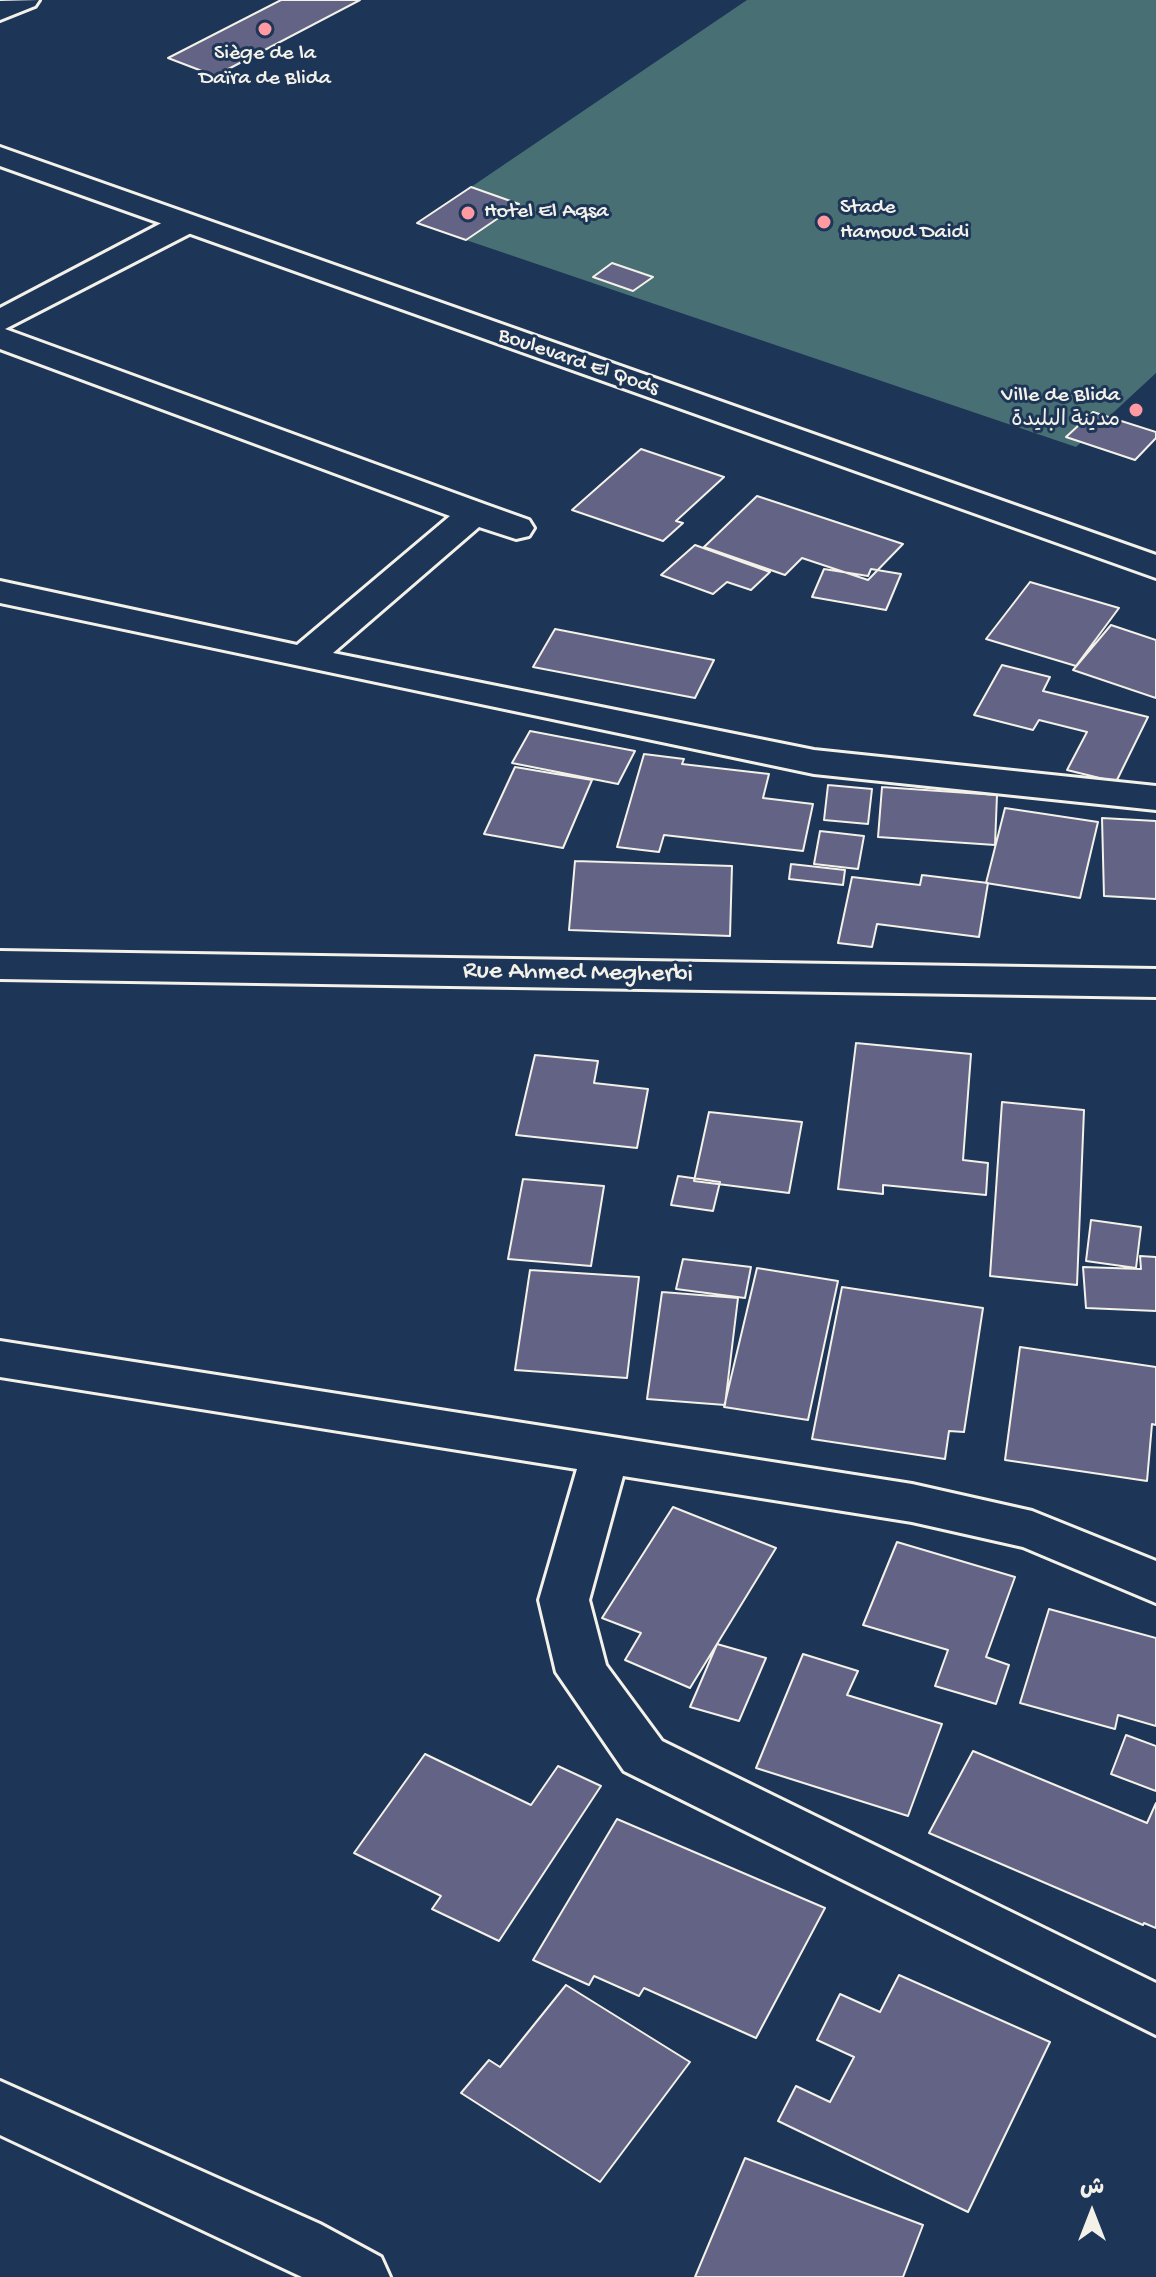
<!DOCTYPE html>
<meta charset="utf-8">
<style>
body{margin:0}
#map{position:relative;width:1156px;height:2277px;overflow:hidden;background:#1d3557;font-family:"Gochi Hand","Playpen Sans Arabic",sans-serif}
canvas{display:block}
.north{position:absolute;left:1052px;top:2173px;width:80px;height:80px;-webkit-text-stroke:6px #1d3557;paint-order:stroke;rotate:0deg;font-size:22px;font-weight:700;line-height:32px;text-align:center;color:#f4f1e8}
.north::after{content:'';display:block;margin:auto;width:28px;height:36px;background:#f4f1e8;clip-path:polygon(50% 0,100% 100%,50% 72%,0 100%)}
</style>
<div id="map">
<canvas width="1156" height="2277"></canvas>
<div class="north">ش</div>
</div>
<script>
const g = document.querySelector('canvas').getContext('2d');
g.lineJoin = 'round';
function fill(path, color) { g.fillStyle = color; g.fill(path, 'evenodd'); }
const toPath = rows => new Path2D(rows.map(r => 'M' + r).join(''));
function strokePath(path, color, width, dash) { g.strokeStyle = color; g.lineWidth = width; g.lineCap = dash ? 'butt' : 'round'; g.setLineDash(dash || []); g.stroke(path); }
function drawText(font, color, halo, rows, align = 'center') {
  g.font = font + ' "Gochi Hand","Playpen Sans Arabic",sans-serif'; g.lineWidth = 6; g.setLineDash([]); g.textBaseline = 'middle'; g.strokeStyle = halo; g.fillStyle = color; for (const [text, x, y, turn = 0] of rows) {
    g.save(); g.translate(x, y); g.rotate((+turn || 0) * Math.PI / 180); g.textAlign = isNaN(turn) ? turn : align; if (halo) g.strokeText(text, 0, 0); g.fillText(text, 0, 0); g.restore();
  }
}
fill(toPath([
 [747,0,1156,0,1156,373,1076,447,466,240,518,204,471,187]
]), '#487074');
const building = toPath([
 [281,0,360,0,215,76,168,58,281,0],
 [471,187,519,204,466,240,417,223,471,187],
 [612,263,653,277,633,291,593,277,612,263],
 [1093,412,1156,432,1156,438,1135,460,1066,437,1093,412],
 [641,449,724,477,676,521,683,523,663,541,572,510,641,449],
 [757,496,903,544,868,580,802,558,785,575,704,547,757,496],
 [695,545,770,572,751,590,727,582,713,594,661,575,695,545],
 [824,569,868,576,871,569,901,574,886,610,812,597,824,569],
 [1030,582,1119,608,1076,666,986,639,1030,582],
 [1111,625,1156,640,1156,698,1073,670,1111,625],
 [555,629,714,660,695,698,533,667,555,629],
 [1002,665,1050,677,1043,691,1148,717,1116,782,1067,770,1087,732,1039,720,1033,730,974,715,1002,665],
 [530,731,635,751,618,784,512,763,530,731],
 [644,754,684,759,682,764,769,774,763,798,813,804,803,851,664,835,659,852,617,847,644,754],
 [515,767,592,780,563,848,484,834,515,767],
 [828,785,872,789,868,824,824,820,828,785],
 [882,787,997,795,995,845,878,837,882,787],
 [1005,808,1098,822,1080,898,986,883,1005,808],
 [1102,818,1156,821,1156,899,1104,896,1102,818],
 [820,831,864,836,858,869,814,864,820,831],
 [575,861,732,866,730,936,569,930,575,861],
 [791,864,845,870,843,885,789,879,791,864],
 [922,875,988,883,979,937,877,924,872,947,838,943,852,877,920,885,922,875],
 [856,1043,971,1054,963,1160,988,1163,986,1195,883,1185,883,1194,838,1189,856,1043],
 [535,1055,598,1061,594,1083,648,1089,637,1148,516,1135,535,1055],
 [1002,1102,1084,1110,1077,1285,990,1276,1002,1102],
 [709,1112,802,1122,789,1193,694,1181,709,1112],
 [678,1176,720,1182,713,1211,671,1205,678,1176],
 [523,1179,604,1186,591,1266,508,1259,523,1179],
 [1091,1220,1141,1227,1136,1268,1086,1261,1091,1220],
 [1140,1256,1156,1257,1156,1311,1086,1308,1083,1267,1141,1269,1140,1256],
 [683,1259,751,1267,745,1298,676,1289,683,1259],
 [757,1268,838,1281,808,1420,724,1407,757,1268],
 [530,1270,639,1277,627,1378,515,1370,530,1270],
 [842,1287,983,1308,964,1432,949,1431,945,1459,812,1439,842,1287],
 [662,1292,738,1298,725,1405,647,1399,662,1292],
 [1020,1347,1156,1367,1156,1425,1152,1424,1147,1481,1005,1460,1020,1347],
 [673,1507,776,1548,690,1688,625,1660,641,1633,602,1618,673,1507],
 [897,1542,1015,1577,986,1657,1009,1665,996,1704,935,1686,948,1650,863,1625,897,1542],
 [1049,1609,1156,1638,1156,1726,1118,1715,1115,1729,1020,1703,1049,1609],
 [717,1644,766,1658,739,1721,690,1707,717,1644],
 [803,1654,858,1671,847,1695,942,1724,908,1816,756,1768,803,1654],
 [1126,1735,1156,1746,1156,1791,1111,1774,1126,1735],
 [973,1751,1147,1823,1156,1803,1156,1928,1144,1923,1143,1925,929,1833,973,1751],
 [425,1754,531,1805,558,1766,601,1786,499,1941,432,1909,441,1896,354,1853,425,1754],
 [617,1819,825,1908,756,2038,644,1988,639,1996,594,1976,589,1985,533,1960,617,1819],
 [899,1975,1050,2042,968,2212,778,2121,796,2086,830,2102,854,2057,817,2040,840,1994,880,2012,899,1975],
 [566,1985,690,2062,600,2182,461,2093,489,2060,500,2067,566,1985],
 [745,2158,923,2225,903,2277,695,2277,745,2158]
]);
fill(building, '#636385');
strokePath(building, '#f4f1e8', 2);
const minor = toPath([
 [184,215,195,217,200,224,195,231,5,329,487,505,529,520,534,528,529,536,516,539,479,527,333,653,814,750,1156,786,1156,810,814,774,0,603,0,581,297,645,450,516,0,349,0,308,173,217,184,215],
 [0,1341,912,1484,1032,1511,1156,1561,1156,1603,1023,1547,912,1522,623,1476,589,1600,606,1665,662,1741,1156,1983,1156,2035,624,1771,556,1672,539,1600,577,1469,0,1377,0,1341],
 [0,2081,320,2224,381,2257,390,2277,302,2277,0,2135,0,2081]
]);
const major = toPath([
 [39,0,35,6,0,20,0,1,39,0],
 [0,147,1156,555,1156,578,0,166,0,147],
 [0,951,1156,969,1156,997,0,979,0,951]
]);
strokePath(minor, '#f4f1e8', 6);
strokePath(major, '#f4f1e8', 6);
fill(minor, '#1d3557');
fill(major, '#1d3557');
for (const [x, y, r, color] of [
 [265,29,8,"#ff9aa2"],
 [468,213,8,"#ff9aa2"],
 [824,222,8,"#ff9aa2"],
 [1136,410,8,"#ff9aa2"]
]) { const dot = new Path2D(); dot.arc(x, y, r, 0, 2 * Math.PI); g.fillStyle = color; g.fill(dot); strokePath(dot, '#1d3557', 3); }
drawText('22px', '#f4f1e8', '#1d3557', [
 ["Siège de la",265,55,"center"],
 ["Daïra de Blida",265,80,"center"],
 ["Stade",840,209],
 ["Hamoud Daidi",840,234],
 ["Hotel El Aqsa",484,213],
 ["Ville de Blida",1120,397,"right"],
 ["مدينة البليدة",1120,422,"right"]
], 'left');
drawText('22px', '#f4f1e8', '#1d3557', [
 ["Boulevard El Qods",578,363,19]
]);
drawText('26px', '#f4f1e8', '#1d3557', [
 ["Rue Ahmed Megherbi",578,974,1]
]);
</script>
